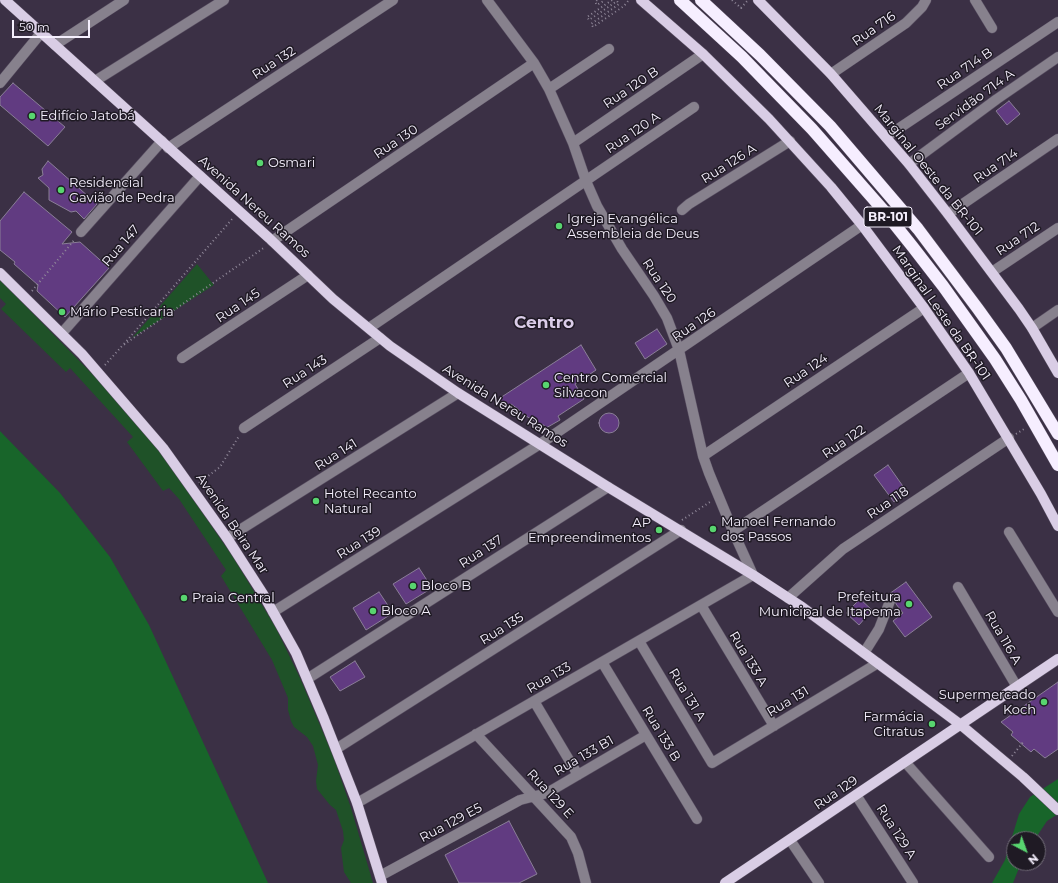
<!DOCTYPE html>
<meta charset="utf-8">
<style>
body{margin:0}
#map{position:relative;width:1058px;height:883px;overflow:hidden;background:#3b3045;font-family:Montserrat,sans-serif}
canvas{display:block}
.north{position:absolute;left:1006px;top:831px;width:40px;height:40px;box-sizing:border-box;background:#1f1a24;border:1px solid #756f7b;border-radius:50%;rotate:139deg;font-size:11px;font-weight:700;line-height:16px;text-align:center;color:#f5effd}
.north::after{content:'';display:block;margin:auto;width:14px;height:18px;background:#58d56f;clip-path:polygon(50% 0,100% 100%,50% 72%,0 100%)}
.scale{position:absolute;left:12px;top:20px;width:78px;height:18px;box-sizing:border-box;border:2px solid #f5effd;border-top:0;padding-left:5px;font-size:12px;line-height:14px;white-space:nowrap;color:#f5effd;-webkit-text-stroke:3px #1f1a24;paint-order:stroke}
</style>
<div id="map">
<canvas width="1058" height="883"></canvas>
<div class="north">N</div>
<div class="scale">50 m</div>
</div>
<script>
const g = document.querySelector('canvas').getContext('2d');
g.lineJoin = 'round';
function fill(path, color) { g.fillStyle = color; g.fill(path, 'evenodd'); }
const toPath = rows => new Path2D(rows.map(r => 'M' + r).join(''));
function strokePath(path, color, width, dash) { g.strokeStyle = color; g.lineWidth = width; g.lineCap = dash ? 'butt' : 'round'; g.setLineDash(dash || []); g.stroke(path); }
function drawText(font, color, halo, rows, align = 'center') {
  g.font = font + ' Montserrat,sans-serif'; g.lineWidth = 3; g.setLineDash([]); g.textBaseline = 'middle'; g.strokeStyle = halo; g.fillStyle = color; for (const [text, x, y, turn = 0] of rows) {
    g.save(); g.translate(x, y); g.rotate((+turn || 0) * Math.PI / 180); g.textAlign = isNaN(turn) ? turn : align; if (halo) g.strokeText(text, 0, 0); g.fillText(text, 0, 0); g.restore();
  }
}
fill(toPath([
 [197,264,214,285,132,338],
 [0,280,100,382,158,449,233,557,276,628,300,678,333,756,351,808,373,883,351,883,344,872,341,848,344,840,343,831,336,810,330,805,317,789,316,781,318,765,313,746,307,737,294,727,291,721,288,710,288,698,272,660,221,576,226,570,179,499,169,488,163,491,127,442,133,437,70,368,66,372,1,309,6,304,0,298]
]), '#1f5228');
fill(toPath([
 [0,431,60,493,110,557,149,625,268,883,0,883],
 [1058,779,1058,814,1047,821,1035,839,1014,839,1014,863,1021,863,1013,883,992,883,1005,860,1019,814,1030,797]
]), '#18652a');
const building = toPath([
 [13,83,65,127,48,146,0,105,0,97,13,83],
 [1009,101,1020,114,1007,125,996,111,1009,101],
 [48,161,97,204,84,219,76,211,71,212,49,200,49,188,38,178,43,175,42,169,48,161],
 [24,192,72,232,62,244,80,242,109,268,65,317,37,291,38,285,14,264,15,262,0,250,0,221,24,192],
 [657,329,667,344,645,359,635,343,657,329],
 [581,345,596,370,575,384,584,399,558,416,560,420,546,428,544,425,541,425,521,413,518,409,511,404,508,406,497,400,581,345],
 '599 423a10 10 0 1 1 20 0a10 10 0 1 1-20 0Z',
 [888,465,907,492,894,502,874,475,888,465],
 [419,568,432,588,406,604,393,584,419,568],
 [906,582,932,617,905,637,893,621,903,613,896,604,895,597,889,594,906,582],
 [379,592,393,613,366,630,353,608,379,592],
 [860,599,872,610,859,625,846,613,860,599],
 [355,661,365,677,340,691,330,677,355,661],
 [1058,682,1058,749,1045,758,1034,749,1031,752,1011,735,1013,732,1001,722,1058,682],
 [509,821,537,874,519,883,459,883,445,855,509,821]
]);
fill(building, '#613b81');
strokePath(building, '#8a7e97', 1);
const minor = toPath([
 [975,0,992,28],
 [55,45,124,0],
 [831,74,906,23,922,7,926,0],
 [95,81,224,0],
 [0,83,41,33],
 [549,89,609,49],
 [886,137,1058,22],
 [573,143,703,54],
 [168,148,393,0],
 [909,164,997,99,1058,57],
 [682,210,689,204,790,141],
 [948,214,1058,139],
 [81,232,162,141],
 [272,241,534,63],
 [992,272,1058,228],
 [369,328,694,107],
 [1032,328,1058,310],
 [62,333,200,176],
 [182,358,308,275],
 [244,428,380,338],
 [703,456,924,308],
 [733,531,969,373],
 [1009,532,1058,612],
 [227,538,458,393],
 [958,587,1017,687],
 [788,598,843,549,1009,438],
 [701,605,774,726],
 [273,612,540,444,862,225],
 [639,641,712,763,878,663],
 [864,653,879,629,890,601],
 [602,662,697,819],
 [307,679,608,487],
 [534,701,578,775],
 [476,734,571,837,578,853,586,883],
 [336,749,681,530],
 [905,762,989,857],
 [856,795,913,883],
 [357,803,753,575,733,531,709,473,703,456,679,350,667,318,654,296,622,249,597,206,586,181,573,143,549,89,534,63,487,0],
 [790,840,819,883],
 [380,876,520,800,547,793,646,735]
]);
const major = toPath([
 [5,0,269,238,333,299,390,346,458,393,608,487,753,575,802,607,961,725,1023,777,1058,810],
 [641,0,703,54,769,119,831,187,862,225,924,308,969,373,1041,494,1058,526],
 [758,0,831,74,909,164,948,214,1019,309,1032,328,1058,373],
 [0,273,82,354,163,448,227,538,263,594,296,653,324,719,357,803,382,883],
 [725,883,1058,659]
]);
const highway = toPath([
 [680,0,742,57,812,129,884,211,912,246,943,286,995,359,1021,400,1058,465],
 [701,0,760,55,830,126,918,229,978,309,1006,348,1058,434]
]);
strokePath(minor, '#594f62', 11);
strokePath(major, '#594f62', 11);
strokePath(highway, '#594f62', 13);
strokePath(toPath([
 [597,0,595,2,597,5,605,0],
 [612,0,587,17,589,20,617,1,619,4,591,24,593,27,624,6,629,0],
 [732,0,741,8,748,0],
 [32,291,75,239],
 [124,344,233,218],
 [105,365,122,346,265,247],
 [1016,434,1024,429],
 [199,483,220,467,239,436],
 [682,520,710,502],
 [1012,756,1024,741]
]), '#91899a', 2, [1, 3]);
strokePath(minor, '#87818d', 10);
strokePath(major, '#d9cde5', 10);
strokePath(highway, '#f6eeff', 12);
for (const [x, y, r, color] of [
 [32,116,4,"#58d56f"],
 [260,163,4,"#58d56f"],
 [61,190,4,"#58d56f"],
 [559,226,4,"#58d56f"],
 [62,312,4,"#58d56f"],
 [546,385,4,"#58d56f"],
 [316,501,4,"#58d56f"],
 [713,529,4,"#58d56f"],
 [659,530,4,"#58d56f"],
 [413,586,4,"#58d56f"],
 [184,598,4,"#58d56f"],
 [909,604,4,"#58d56f"],
 [373,611,4,"#58d56f"],
 [1044,702,4,"#58d56f"],
 [932,724,4,"#58d56f"]
]) { const dot = new Path2D(); dot.arc(x, y, r, 0, 2 * Math.PI); g.fillStyle = color; g.fill(dot); strokePath(dot, '#1f1a24', 1.5); }
for (const [x, y, w] of [
 [888,217,48]
]) { const box = new Path2D(); box.roundRect(x - w / 2, y - 10, w, 20, 3); g.fillStyle = '#1f1a24'; g.fill(box); strokePath(box, '#f5effd', 1); }
drawText('bold 12px', '#f5effd', null, [
 ["BR-101",888,217]
]);
drawText('13px', '#f5effd', '#1f1a24', [
 ["Rua 716",874,29,-35],
 ["Rua 132",274,63,-33],
 ["Rua 714 B",965,69,-34],
 ["Rua 120 B",631,88,-34],
 ["Servidão 714 A",975,100,-36],
 ["Rua 120 A",633,133,-34],
 ["Rua 130",396,142,-34],
 ["Rua 126 A",729,164,-32],
 ["Rua 714",996,166,-34],
 ["Marginal Oeste da BR-101",928,170,51],
 ["Avenida Nereu Ramos",254,207,42],
 ["Rua 712",1018,239,-34],
 ["Rua 147",121,246,-49],
 ["Rua 120",659,281,56],
 ["Rua 145",238,306,-34],
 ["Marginal Leste da BR-101",941,313,55],
 ["Rua 126",694,325,-34],
 ["Rua 124",806,371,-34],
 ["Rua 143",305,372,-33],
 ["Avenida Nereu Ramos",505,406,32],
 ["Rua 122",844,442,-34],
 ["Rua 141",336,455,-32],
 ["Rua 118",888,503,-34],
 ["Avenida Beira Mar",232,524,56],
 ["Rua 139",359,543,-32],
 ["Rua 137",481,552,-33],
 ["Rua 135",502,629,-32],
 ["Rua 116 A",1003,638,60],
 ["Rua 133 A",748,659,59],
 ["Rua 133",549,678,-30],
 ["Rua 131 A",687,695,59],
 ["Rua 131",788,702,-31],
 ["Rua 133 B",661,734,59],
 ["Rua 133 B1",584,756,-30],
 ["Rua 129",836,793,-34],
 ["Rua 129 E",550,794,47],
 ["Rua 129 E5",451,823,-28],
 ["Rua 129 A",896,832,57]
]);
drawText('13px', '#f5effd', '#1f1a24', [
 ["Edifício Jatobá",40,116],
 ["Osmari",268,163],
 ["Residencial",69,183],
 ["Gavião de Pedra",69,198],
 ["Igreja Evangélica",567,219],
 ["Assembleia de Deus",567,234],
 ["Mário Pesticaria",70,312],
 ["Centro Comercial",554,378],
 ["Silvacon",554,393],
 ["Hotel Recanto",324,494],
 ["Natural",324,509],
 ["Manoel Fernando",721,522],
 ["dos Passos",721,537],
 ["AP",651,523,"right"],
 ["Empreendimentos",651,538,"right"],
 ["Bloco B",421,586],
 ["Prefeitura",901,597,"right"],
 ["Municipal de Itapema",901,612,"right"],
 ["Praia Central",192,598],
 ["Bloco A",381,611],
 ["Supermercado",1036,695,"right"],
 ["Koch",1036,710,"right"],
 ["Farmácia",924,717,"right"],
 ["Citratus",924,732,"right"]
], 'left');
drawText('bold 17px', '#dacce8', '#1f1a24', [
 ["Centro",544,323]
]);
</script>
